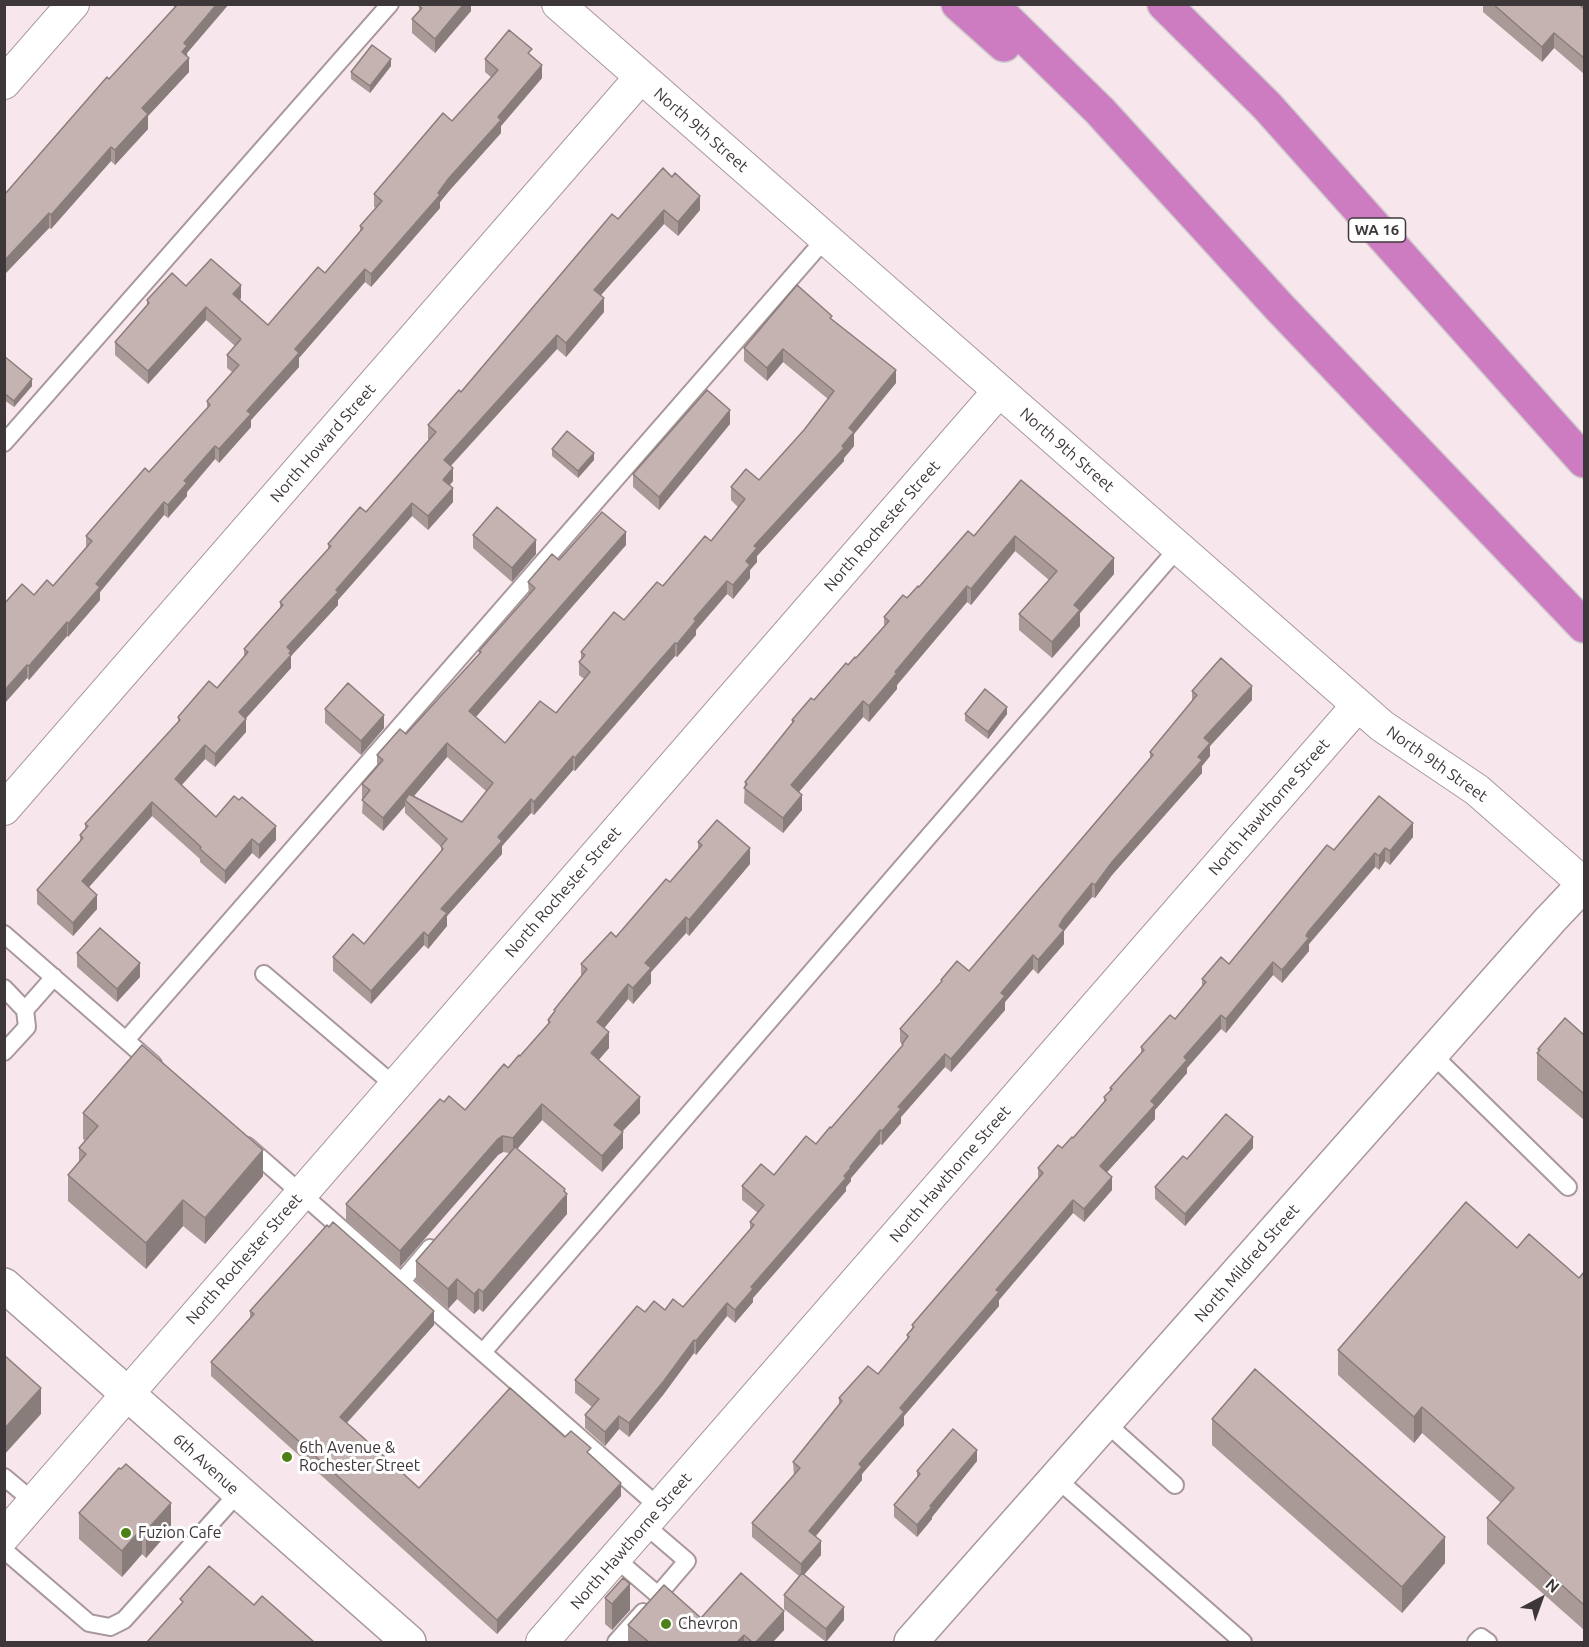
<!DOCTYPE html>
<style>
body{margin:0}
#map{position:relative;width:1589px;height:1647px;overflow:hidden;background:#f7e6eb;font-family:Ubuntu,sans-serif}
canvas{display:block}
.frame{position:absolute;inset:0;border:6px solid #3e3739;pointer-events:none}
.north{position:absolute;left:1511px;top:1569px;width:60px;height:60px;-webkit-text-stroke:4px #fff;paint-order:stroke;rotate:41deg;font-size:16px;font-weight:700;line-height:24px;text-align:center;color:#3e3739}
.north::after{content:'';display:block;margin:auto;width:21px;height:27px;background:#3e3739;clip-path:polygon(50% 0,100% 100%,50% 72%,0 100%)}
</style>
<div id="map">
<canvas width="1589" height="1647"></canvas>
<div class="frame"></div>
<div class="north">N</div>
</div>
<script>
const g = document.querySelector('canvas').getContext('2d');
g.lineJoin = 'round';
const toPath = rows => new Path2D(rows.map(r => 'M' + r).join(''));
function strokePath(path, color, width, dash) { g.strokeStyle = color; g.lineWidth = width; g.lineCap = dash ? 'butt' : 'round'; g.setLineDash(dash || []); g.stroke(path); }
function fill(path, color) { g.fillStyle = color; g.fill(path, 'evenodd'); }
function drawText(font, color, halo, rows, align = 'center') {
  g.font = font + ' Ubuntu,sans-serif'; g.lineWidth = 6; g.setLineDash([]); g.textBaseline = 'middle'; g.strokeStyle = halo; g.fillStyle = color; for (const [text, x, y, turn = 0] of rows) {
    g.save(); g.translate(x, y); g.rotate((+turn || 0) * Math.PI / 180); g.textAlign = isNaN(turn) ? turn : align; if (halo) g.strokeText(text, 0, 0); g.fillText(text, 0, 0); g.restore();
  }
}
const service = toPath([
 [4,443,390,4],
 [4,934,153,1064],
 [264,974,395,1086],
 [4,988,25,1010,27,1027,4,1052],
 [25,1010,54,977],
 [126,1040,825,239],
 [1432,1054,1568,1187],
 [247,1146,660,1508],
 [402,1281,430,1248],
 [483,1352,1178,548],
 [1106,1423,1175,1485],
 [4,1477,34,1502],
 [1057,1479,1243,1642],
 [4,1550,89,1623,110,1627,124,1620,239,1492],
 [615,1558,658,1595,687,1561,645,1525],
 [616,1642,643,1612],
 [1476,1642,1481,1637,1488,1642]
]);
const minor = toPath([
 [558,4,1358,705,1382,726,1477,790,1584,884],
 [4,83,73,4],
 [4,809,641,77],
 [4,1536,999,391],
 [542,1642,1358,705]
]);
const tertiary = toPath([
 [911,1642,1550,920,1584,884]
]);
const secondary = toPath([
 [4,1285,409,1642]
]);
const motorway = toPath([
 [958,4,1004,45],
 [991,4,1100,111,1281,309,1584,626],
 [1164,4,1267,106,1584,461]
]);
strokePath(service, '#a8989c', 20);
strokePath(minor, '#a8989c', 34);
strokePath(tertiary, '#a8989c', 36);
strokePath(secondary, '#a8989c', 36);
strokePath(motorway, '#cdcbcc', 36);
strokePath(service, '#fff', 16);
strokePath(minor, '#fff', 32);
strokePath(tertiary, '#fff', 33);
strokePath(secondary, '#fff', 33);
strokePath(motorway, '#cd7cc2', 33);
fill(toPath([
 [174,4,229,4,187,53,189,72,148,116,148,129,115,165,111,161,51,229,49,228,4,275,4,193,5,194,174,9],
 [471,4,471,11,435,53,412,33,412,19,419,10,419,6],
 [1483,4,1579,4,1584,9,1584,74,1554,48,1542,62,1483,12],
 [532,57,542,78,501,126,501,133,449,191,440,202,440,208,371,287,365,282,299,358,299,367,251,420,251,427,219,463,215,459,187,492,187,496,168,518,164,515,100,592,100,600,68,637,67,636,29,680,27,678,4,704,4,604,34,595,53,586,86,547,86,536,149,472,207,409,207,401,232,372,227,368,227,355,235,346,206,320,148,384,115,355,115,342,147,306,147,300,186,286,241,298,240,300,268,325,325,273,360,231,360,226,376,208,374,207,374,194,452,121,492,78,485,72,485,59],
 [391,66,370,93,351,79,351,72],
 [663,168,700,210,678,236,664,224,600,296,604,312,566,357,557,349,451,466,453,481,450,485,453,502,428,530,412,516,338,600,338,605,291,656,291,668,246,718,246,732,215,767,205,759,182,785,216,817,276,840,259,859,252,853,225,884,200,862,200,859,152,816,89,887,97,909,73,936,37,904,37,890,80,842,80,835,85,829,85,824,178,723,178,717,217,688,244,657,244,649,280,609,280,602,328,549,328,544,366,512,429,440,428,439,428,425,461,392,618,219],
 [832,319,896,383,854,434,854,446,844,458,844,461,757,556,757,562,750,570,750,578,733,599,727,594,696,630,696,635,677,657,675,656,575,771,573,770,534,815,531,813,502,846,502,854,447,916,447,926,428,949,424,945,371,1004,333,971,333,957,364,944,441,852,441,847,405,813,405,806,383,831,362,813,363,799,362,798,362,784,377,767,377,755,406,734,479,654,479,651,529,595,528,582,559,560,626,545,475,717,505,743,556,713,584,679,579,675,579,662,581,660,581,652,624,620,711,541,738,507,731,500,731,487,759,480,804,430,828,399,783,362,767,381,744,361,744,348],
 [447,757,486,791,462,822,414,796],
 [4,356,32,386,14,407,4,400],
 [730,424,659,510,633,487,633,474],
 [552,449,594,460,578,478,552,456],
 [1021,480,1114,574,1080,613,1080,626,1052,658,1019,630,1019,614,1049,580,1015,551,971,605,967,602,897,685,897,689,869,722,863,717,799,792,802,810,783,833,744,803,745,782,792,724,792,720,814,700,848,665,856,658,884,626,884,617,919,587,974,536],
 [473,535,536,554,512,582,473,548],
 [1192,691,1252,700,1210,746,1210,756,1202,766,1202,773,1112,875,1095,898,1092,897,1064,931,1064,944,1038,974,1033,969,1005,1002,1005,1010,986,1032,951,1072,945,1067,901,1117,901,1123,882,1145,880,1144,851,1178,851,1181,846,1187,846,1191,753,1298,753,1302,735,1323,727,1316,696,1355,694,1353,663,1395,629,1437,619,1429,605,1446,585,1428,585,1415,592,1407,575,1393,575,1380,645,1312,683,1307,750,1229,750,1222,758,1213,742,1200,742,1186,774,1175,816,1144,831,1128,902,1047,902,1044,900,1042,900,1029,941,982,941,980,969,971,1150,759,1150,752,1192,702],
 [325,709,384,728,361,755,325,723],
 [965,714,1007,714,988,739,965,721],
 [1413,837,1390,865,1385,861,1379,870,1375,867,1309,944,1309,951,1282,983,1273,975,1226,1033,1221,1029,1187,1068,1187,1073,1155,1110,1155,1119,1107,1172,1112,1190,1084,1222,1073,1213,999,1300,999,1306,904,1416,904,1425,862,1474,862,1480,816,1536,821,1555,804,1575,844,1620,826,1642,784,1609,784,1595,799,1576,752,1537,752,1523,794,1476,793,1462,839,1405,839,1398,878,1374,907,1340,907,1335,912,1328,912,1325,1038,1179,1038,1168,1073,1138,1104,1102,1104,1097,1110,1091,1110,1088,1141,1053,1141,1047,1175,1019,1202,987,1202,979,1229,964,1334,850],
 [698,842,750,864,689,936,686,933,651,972,651,983,633,1004,628,999,604,1028,609,1048,598,1060,640,1113,622,1132,623,1148,602,1172,542,1120,517,1149,565,1192,567,1214,483,1312,479,1309,474,1314,457,1299,448,1309,416,1281,416,1261,509,1153,503,1152,498,1155,400,1267,346,1220,346,1204,444,1102,465,1110,520,1056,548,1024,548,1020,554,1013,554,1010,581,977,581,964,616,937,670,882,698,850],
 [77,953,140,977,117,1002,77,967],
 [1584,1035,1584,1120,1537,1080,1537,1053,1538,1052,1538,1049],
 [83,1113,263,1176,205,1244,183,1226,146,1269,68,1201,68,1175,79,1162,79,1148,85,1141,83,1139],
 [1253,1148,1185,1226,1155,1199,1155,1187,1187,1159],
 [1584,1272,1584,1630,1487,1544,1487,1518,1501,1503,1422,1433,1414,1443,1338,1375,1338,1350,1579,1278],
 [250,1311,434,1325,347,1423,419,1488,565,1437,591,1456,621,1496,497,1634,211,1376,211,1362,250,1319],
 [1212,1419,1445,1563,1402,1613,1212,1445],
 [977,1461,932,1517,932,1519,917,1537,894,1517,894,1505,917,1477,917,1471],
 [79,1513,171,1529,146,1558,142,1554,122,1577,79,1539],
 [605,1598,630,1610,612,1630,605,1624],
 [701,1618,784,1630,773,1642,628,1642,628,1625]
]), '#a99a98');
fill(toPath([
 [217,4,229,4,187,53,187,59,189,58,189,72,148,116,148,129,115,165,115,150,142,108,182,52,184,43],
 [464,4,471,4,471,11,435,53,435,39],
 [1554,33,1554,48,1542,62,1542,47],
 [391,59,391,66,370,93,370,86],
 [542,65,542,78,501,126,501,133,449,191,440,202,440,208,371,287,371,274,498,117],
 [111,147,111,161,51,229,51,215],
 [700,196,700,210,678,236,678,222],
 [664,210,664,224,594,303,594,290],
 [49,213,49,228,4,275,4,261],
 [365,269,365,282,299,358,299,367,251,420,251,427,219,463,219,449,247,411,295,349],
 [241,285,241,298,233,307,233,294],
 [604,298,604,312,566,357,566,343],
 [206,307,206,320,148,384,148,371],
 [557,335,557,349,444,473,444,460],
 [783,349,783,362,767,381,767,368],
 [896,370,896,383,854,434,854,446,844,458,844,461,757,556,757,562,750,570,750,578,733,599,733,585,754,546,842,446,849,428],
 [32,379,32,386,14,407,14,401],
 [730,410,730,424,659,510,659,497],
 [215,446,215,459,187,492,187,496,168,518,168,505,184,481],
 [594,453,594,460,578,478,578,471],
 [453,468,453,481,443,493,443,480],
 [453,488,453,502,428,530,428,516],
 [164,502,164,515,100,592,100,600,68,637,68,624,96,584],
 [412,503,412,516,338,600,338,605,291,656,291,668,239,726,239,712,287,647,336,590],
 [626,532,626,545,469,725,469,711],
 [1015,536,1015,551,971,605,971,589],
 [536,540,536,554,512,582,512,568],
 [1114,558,1114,574,1080,613,1080,626,1052,658,1052,642,1074,605],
 [727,581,727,594,696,630,696,635,677,657,677,644,694,619],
 [967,586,967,602,897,685,897,689,869,722,869,706,895,672],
 [67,622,67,636,29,680,29,666],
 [675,643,675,656,575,771,575,758],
 [27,665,27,678,4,704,4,691],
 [1252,686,1252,700,1210,746,1210,756,1202,766,1202,773,1112,875,1095,898,1095,885,1112,862,1198,757,1204,738],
 [863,701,863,717,791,801,791,785],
 [1007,707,1007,714,988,739,988,732],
 [384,715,384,728,361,755,361,741],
 [246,719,246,732,215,767,215,754],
 [447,743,447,757,408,803,405,800,405,806,383,831,383,818],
 [205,745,205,759,175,792,175,779],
 [573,756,573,770,534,815,534,802],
 [802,795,802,810,783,833,783,818],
 [531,799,531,813,502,846,502,854,447,916,447,926,428,949,428,936,441,909,498,837],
 [152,802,152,816,82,895,82,881],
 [1413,823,1413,837,1390,865,1390,851],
 [276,826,276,840,259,859,259,845],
 [252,839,252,853,225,884,225,871],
 [750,848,750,864,689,936,689,920],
 [1385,848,1385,861,1379,870,1379,856],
 [1375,853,1375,867,1309,944,1309,951,1282,983,1282,970,1306,936,1308,932],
 [1092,883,1092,897,1064,931,1064,944,1038,974,1038,960,1059,926,1063,919],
 [97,895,97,909,73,936,73,923],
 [686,917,686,933,651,972,651,983,633,1004,633,988,645,963],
 [424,932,424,945,371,1004,371,991],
 [1033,955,1033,969,1005,1002,1005,1010,951,1072,951,1059,1001,993],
 [1273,962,1273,975,1226,1033,1226,1019],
 [140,963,140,977,117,1002,117,989],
 [628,984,628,999,597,1037,597,1022],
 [1221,1015,1221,1029,1187,1068,1187,1073,1155,1110,1155,1119,1100,1180,1100,1166,1184,1057],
 [609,1032,609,1048,591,1069,591,1053],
 [945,1054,945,1067,901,1117,901,1123,882,1145,882,1131,898,1107],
 [640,1097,640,1113,614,1140,614,1125],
 [542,1104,542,1120,513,1154,513,1138],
 [880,1130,880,1144,851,1178,851,1181,846,1187,846,1191,753,1298,753,1302,735,1323,735,1310,751,1287,844,1176,850,1167],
 [623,1132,623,1148,602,1172,602,1156],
 [503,1136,503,1152,498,1155,400,1267,400,1251,498,1139],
 [1253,1137,1253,1148,1185,1226,1185,1214],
 [263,1150,263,1176,205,1244,205,1218],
 [1112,1177,1112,1190,1084,1222,1084,1209],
 [565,1189,565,1197,567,1194,567,1214,483,1312,483,1292],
 [183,1200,183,1226,146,1269,146,1243],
 [1073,1200,1073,1213,999,1300,999,1306,904,1416,904,1425,862,1474,862,1480,809,1544,809,1531,900,1408,996,1290],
 [457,1279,457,1299,448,1309,448,1289],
 [479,1289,479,1309,474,1314,474,1294],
 [727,1303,727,1316,696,1355,696,1341],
 [434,1311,434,1325,340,1430,340,1417],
 [694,1340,694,1353,663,1395,629,1437,629,1423],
 [41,1388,41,1414,4,1455,4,1429],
 [1422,1407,1422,1433,1414,1443,1414,1417],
 [619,1416,619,1429,605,1446,605,1432],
 [977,1450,977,1461,932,1517,932,1519,917,1537,917,1525,930,1506],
 [621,1483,621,1496,497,1634,497,1620],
 [171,1503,171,1529,146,1558,146,1531],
 [142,1528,142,1554,122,1577,122,1551],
 [1445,1537,1445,1563,1402,1613,1402,1587],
 [821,1541,821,1555,801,1578,801,1564],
 [630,1584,630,1610,612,1630,612,1604],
 [844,1607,844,1620,826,1642,826,1629],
 [784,1611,784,1630,773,1642,756,1642],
 [744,1635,744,1642,737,1642]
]), '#897d7c');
const building = toPath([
 [178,4,217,4,184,43,187,46,182,52,189,58,142,108,148,114,115,150,111,147,51,215,49,213,4,261,4,193,5,194,107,77,109,79,178,4],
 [420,4,464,4,435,39,412,19,422,8,419,6,420,4],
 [1493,4,1579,4,1584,9,1584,58,1554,33,1542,47,1493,4],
 [509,30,532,49,528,53,542,65,498,117,501,120,449,178,438,193,440,195,371,274,365,269,295,349,299,353,247,411,251,414,219,449,215,446,184,481,187,483,168,505,164,502,96,584,100,587,68,624,67,622,29,666,27,665,4,691,4,604,22,584,34,595,47,580,53,586,92,541,86,536,145,468,149,472,210,405,207,401,239,365,227,355,241,339,206,307,148,371,115,342,149,303,147,300,172,273,186,286,211,259,241,285,233,294,268,325,318,267,325,273,363,228,360,226,382,201,374,194,443,113,452,121,498,70,485,59,509,30],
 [372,45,391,59,370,86,351,72,372,45],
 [663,168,672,177,675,173,700,196,678,222,664,210,594,290,604,298,566,343,557,335,444,460,453,468,443,480,453,488,428,516,412,503,336,590,338,592,287,647,291,651,289,653,291,655,239,712,246,719,215,754,205,745,175,779,216,817,234,796,239,800,242,797,276,826,259,845,252,839,225,871,200,849,201,847,152,802,82,881,97,895,73,923,37,890,83,838,80,835,88,826,85,824,180,720,178,717,209,681,217,688,248,652,244,649,283,605,280,602,331,546,328,544,360,507,366,512,436,432,428,425,459,390,461,392,612,214,618,219,663,168],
 [797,285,832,316,830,318,896,370,849,428,854,432,842,446,844,448,754,546,757,548,746,561,750,565,733,585,727,581,694,619,696,621,677,644,675,643,575,758,573,756,534,802,531,799,498,837,502,841,441,909,447,913,428,936,424,932,371,991,333,957,353,934,364,944,443,849,441,846,447,839,405,800,409,794,462,822,493,783,447,743,383,818,362,800,370,790,362,784,383,760,377,755,400,729,406,734,481,652,479,651,535,588,528,582,552,554,559,560,602,512,626,532,469,711,505,743,540,701,556,713,590,672,579,662,585,655,581,652,614,612,624,620,657,582,663,586,705,536,711,541,745,499,731,487,746,469,759,480,804,430,834,391,783,349,767,368,744,348,797,285],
 [4,356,32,379,14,401,4,393,4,356],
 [707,390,730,410,659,497,633,474,707,390],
 [567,431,594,453,578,471,552,449,567,431],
 [1021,480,1114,558,1074,605,1080,610,1052,642,1019,614,1057,571,1015,536,971,589,967,586,895,672,897,673,869,706,863,701,791,785,802,795,783,818,744,788,747,784,745,782,794,721,792,720,811,698,814,700,846,663,848,665,855,657,856,658,889,621,884,617,903,595,907,598,918,586,919,587,968,531,974,536,1021,480],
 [497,507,536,540,512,568,473,535,497,507],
 [1221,658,1252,686,1204,738,1210,743,1198,757,1202,760,1112,862,1095,885,1092,883,1063,919,1059,926,1064,930,1038,960,1033,955,1001,993,1005,996,986,1018,951,1059,945,1054,898,1107,901,1109,882,1131,880,1130,850,1167,851,1168,844,1176,846,1178,751,1287,753,1289,735,1310,727,1303,696,1341,694,1340,663,1382,629,1423,619,1416,605,1432,585,1415,599,1399,575,1380,637,1306,645,1312,654,1301,665,1310,673,1299,683,1307,754,1225,750,1222,764,1205,742,1186,761,1164,774,1175,806,1136,816,1144,830,1127,831,1128,903,1045,902,1044,908,1036,900,1029,942,981,941,980,957,961,969,971,1153,755,1150,752,1197,695,1192,691,1221,658],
 [348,683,384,715,361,741,325,709,348,683],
 [985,689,1007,707,988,732,965,714,985,689],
 [1379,796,1413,823,1390,851,1385,848,1379,856,1375,853,1308,932,1306,936,1309,938,1282,970,1273,962,1226,1019,1221,1015,1184,1057,1187,1060,1151,1101,1155,1105,1100,1166,1112,1177,1084,1209,1073,1200,996,1290,999,1292,900,1408,904,1412,859,1464,862,1467,809,1531,821,1541,801,1564,752,1523,800,1468,793,1462,842,1401,839,1398,868,1366,878,1374,909,1337,907,1335,914,1327,912,1325,1043,1173,1038,1168,1058,1145,1062,1148,1072,1137,1073,1138,1106,1100,1104,1097,1112,1089,1110,1088,1144,1050,1141,1047,1170,1015,1175,1019,1206,982,1202,979,1221,957,1229,964,1327,845,1334,850,1379,796],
 [717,820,750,848,689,920,686,917,645,963,651,968,633,988,628,984,597,1022,609,1032,591,1053,640,1097,614,1125,623,1132,602,1156,542,1104,513,1138,503,1136,498,1139,400,1251,346,1204,440,1099,444,1102,449,1096,465,1110,504,1064,508,1068,519,1055,520,1056,550,1022,548,1020,555,1011,554,1010,587,969,581,964,611,932,616,937,666,879,670,882,702,845,698,842,717,820],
 [100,928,140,963,117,989,77,953,100,928],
 [1565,1018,1584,1035,1584,1094,1537,1053,1540,1050,1538,1049,1565,1018],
 [142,1045,263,1150,205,1218,183,1200,146,1243,68,1175,86,1154,79,1148,98,1126,83,1113,142,1045],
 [1226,1114,1253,1137,1185,1214,1155,1187,1183,1156,1187,1159,1226,1114],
 [515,1147,565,1189,564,1191,567,1194,483,1292,479,1289,474,1294,457,1279,448,1289,416,1261,515,1147],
 [1466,1202,1517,1248,1529,1234,1579,1278,1584,1272,1584,1605,1487,1518,1514,1488,1422,1407,1414,1417,1338,1350,1466,1202],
 [333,1222,434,1311,340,1417,386,1458,419,1488,510,1388,565,1437,571,1431,591,1448,587,1452,621,1483,497,1620,211,1362,254,1314,250,1311,327,1225,329,1227,333,1222],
 [4,1355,41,1388,4,1429,4,1355],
 [1255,1369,1445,1537,1402,1587,1212,1419,1255,1369],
 [953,1429,977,1450,930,1506,932,1507,917,1525,894,1505,920,1474,917,1471,953,1429],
 [126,1464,171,1503,146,1531,142,1528,122,1551,79,1513,119,1468,121,1469,126,1464],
 [209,1566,254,1605,262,1596,314,1642,147,1642,183,1602,180,1599,209,1566],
 [741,1573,784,1611,756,1642,752,1642,744,1635,737,1642,649,1642,628,1625,664,1585,701,1618,741,1573],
 [802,1573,844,1607,826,1629,784,1595,802,1573],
 [623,1578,630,1584,612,1604,605,1598,623,1578]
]);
fill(building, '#c4b3b1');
strokePath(building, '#897d7c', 1.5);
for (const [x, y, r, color] of [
 [287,1457,6,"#4e8115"],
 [126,1533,6,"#4e8115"],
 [666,1624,6,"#4e8115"]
]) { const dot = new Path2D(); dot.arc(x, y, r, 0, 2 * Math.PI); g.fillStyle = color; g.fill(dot); strokePath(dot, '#fff', 2); }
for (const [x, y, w] of [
 [1377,230,57]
]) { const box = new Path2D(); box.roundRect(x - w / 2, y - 12, w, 24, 4.5); g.fillStyle = '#fff'; g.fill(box); strokePath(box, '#3e3739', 1.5); }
drawText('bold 15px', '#3e3739', null, [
 ["WA 16",1377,230]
]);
drawText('16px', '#3e3739', '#fff', [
 ["North 9th Street",701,130,41],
 ["North Howard Street",323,443,-49],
 ["North 9th Street",1067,450,41],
 ["North Rochester Street",882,526,-49],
 ["North 9th Street",1437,764,35],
 ["North Hawthorne Street",1269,807,-49],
 ["North Rochester Street",563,892,-49],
 ["North Hawthorne Street",950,1174,-49],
 ["North Rochester Street",244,1259,-49],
 ["North Mildred Street",1247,1263,-49],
 ["6th Avenue",206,1464,42],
 ["North Hawthorne Street",631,1541,-49]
]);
drawText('16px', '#3e3739', '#fff', [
 ["6th Avenue &",299,1448],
 ["Rochester Street",299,1466],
 ["Fuzion Cafe",138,1533],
 ["Chevron",678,1624]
], 'left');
</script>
